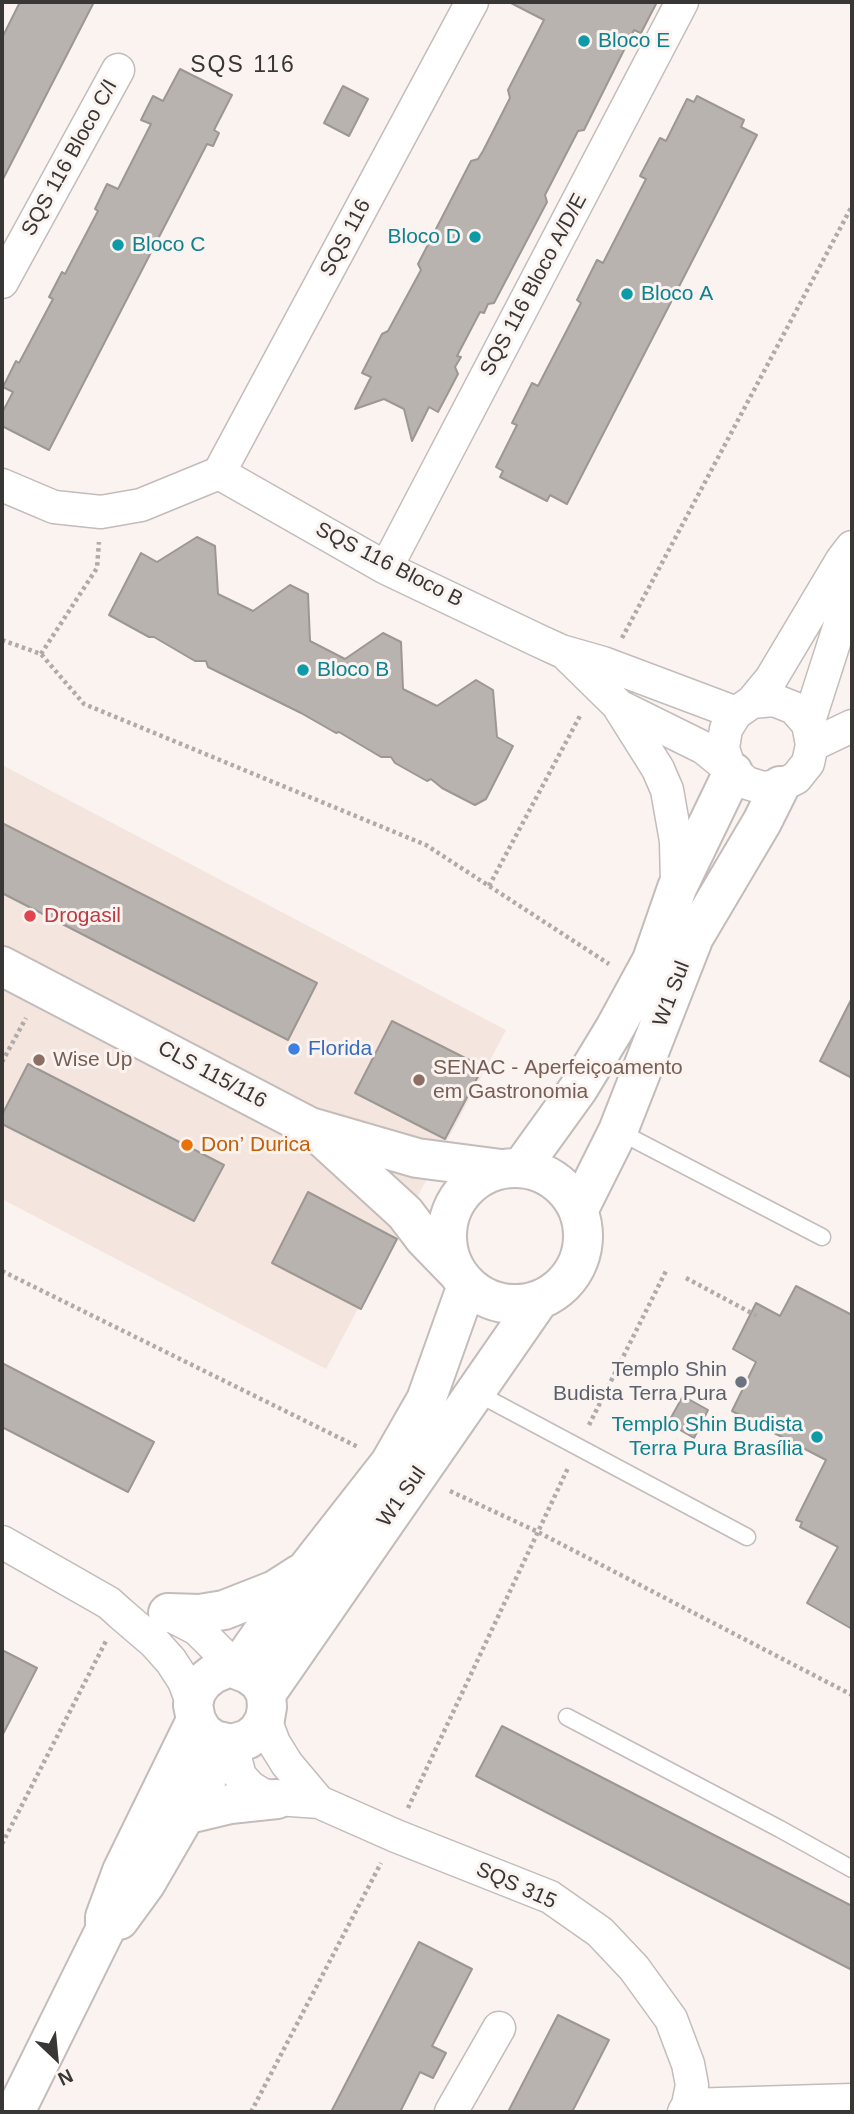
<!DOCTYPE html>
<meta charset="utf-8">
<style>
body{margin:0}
#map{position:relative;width:854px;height:2114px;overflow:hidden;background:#faf3f0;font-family:Arial,sans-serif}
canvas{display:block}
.frame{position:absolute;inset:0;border:4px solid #393735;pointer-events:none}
.north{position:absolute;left:21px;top:2023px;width:70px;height:70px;-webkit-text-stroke:5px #faf3f0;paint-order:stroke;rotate:154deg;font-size:19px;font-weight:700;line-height:28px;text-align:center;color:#393735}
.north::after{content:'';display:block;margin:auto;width:24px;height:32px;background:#393735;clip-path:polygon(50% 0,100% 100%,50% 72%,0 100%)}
</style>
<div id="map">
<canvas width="854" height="2114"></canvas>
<div class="frame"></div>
<div class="north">N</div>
</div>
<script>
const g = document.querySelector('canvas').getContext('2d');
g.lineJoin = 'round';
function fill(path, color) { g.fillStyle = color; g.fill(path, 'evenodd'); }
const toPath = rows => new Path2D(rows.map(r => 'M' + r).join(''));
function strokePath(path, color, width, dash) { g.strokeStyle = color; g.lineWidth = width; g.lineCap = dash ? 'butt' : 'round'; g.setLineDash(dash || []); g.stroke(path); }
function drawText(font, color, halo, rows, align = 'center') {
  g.font = font + ' Arial,sans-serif'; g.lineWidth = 6; g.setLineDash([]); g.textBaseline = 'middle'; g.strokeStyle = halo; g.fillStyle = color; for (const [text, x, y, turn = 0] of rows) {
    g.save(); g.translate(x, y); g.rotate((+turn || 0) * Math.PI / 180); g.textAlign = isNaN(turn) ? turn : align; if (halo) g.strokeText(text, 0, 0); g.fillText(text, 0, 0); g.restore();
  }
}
fill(toPath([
 [2,765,506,1030,326,1369,2,1199]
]), '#f4e5df');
const building = toPath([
 [20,2,94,2,2,181,2,38,20,2],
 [509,2,657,2,641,33,634,30,584,130,578,131,545,195,547,202,494,303,488,304,484,313,480,312,457,356,461,357,455,367,458,374,438,412,429,407,412,441,404,409,384,399,355,409,371,377,362,373,382,334,388,331,421,270,418,264,471,161,478,159,483,151,510,98,508,90,544,20,509,2],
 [180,69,232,95,214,130,219,133,213,146,207,144,49,450,2,426,2,413,13,392,3,387,16,361,19,363,53,299,49,297,62,272,65,274,98,211,95,209,107,184,118,189,151,124,141,120,153,96,163,101,180,69],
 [343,86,368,99,349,136,324,123,343,86],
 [697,96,744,120,741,127,757,135,567,504,550,495,547,501,500,477,503,471,496,467,517,425,512,423,532,383,538,386,581,303,577,300,597,260,603,263,646,179,640,176,660,138,666,141,687,99,694,102,697,96],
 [197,537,215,546,218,594,253,611,290,585,308,594,310,641,345,659,383,633,401,642,403,689,437,706,476,680,493,690,497,737,513,746,486,799,475,805,442,788,431,779,427,781,395,763,391,757,381,757,339,732,336,733,301,713,208,667,206,661,195,661,154,637,149,637,109,615,141,553,157,562,197,537],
 [2,823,317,983,288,1040,2,893,2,823],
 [852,998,852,1078,820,1061,852,998],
 [392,1021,483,1067,445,1139,355,1093,392,1021],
 [28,1064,224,1165,194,1221,2,1124,2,1115,28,1064],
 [308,1192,397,1239,361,1309,272,1263,308,1192],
 [796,1286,852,1315,852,1629,807,1603,838,1547,800,1527,802,1522,796,1520,826,1460,732,1411,756,1362,733,1349,756,1303,780,1316,796,1286],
 [2,1363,154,1442,128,1492,2,1427,2,1363],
 [683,1396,708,1410,694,1438,668,1423,683,1396],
 [2,1650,37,1668,2,1736,2,1650],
 [502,1726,852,1906,852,1970,476,1776,502,1726],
 [419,1942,472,1969,432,2046,446,2053,433,2078,420,2072,400,2112,331,2112,419,1942],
 [558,2015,609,2040,572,2112,508,2112,558,2015]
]);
fill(building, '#b9b3b0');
strokePath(building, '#9d9794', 2);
const service = toPath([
 [618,1131,822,1237],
 [475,1392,747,1537],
 [567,1717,780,1829,852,1869]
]);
const minor = toPath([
 [2,282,118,70],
 [219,473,386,568,535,639,561,651,603,663,736,713],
 [219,473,472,2],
 [2,485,54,507,101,512,141,505,219,473],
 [386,568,682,2],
 [568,656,619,706,704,748,747,783,763,788,780,786,796,778,808,763,812,745,808,724,794,708,774,700,752,702,736,713,726,729,723,748,729,767],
 [752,702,771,679,842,560,852,547],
 [619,707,658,769,667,790,676,841,677,886],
 [808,724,852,587],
 [812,745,852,726],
 [2,1542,109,1603,120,1613,155,1643,171,1661,184,1681,193,1705],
 [166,1613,197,1629,222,1654,230,1667],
 [265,1719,274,1743,287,1764,319,1802],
 [236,1743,236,1761,240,1776,250,1787,261,1794,277,1799,319,1802,396,1836,550,1897,600,1932,634,1968,671,2019,688,2064,692,2085,688,2105,684,2112],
 [688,2105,852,2100],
 [451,2112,499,2028]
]);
const tertiary = toPath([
 [2,966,310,1127,417,1158,501,1169],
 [322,1137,405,1213,424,1238,457,1272],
 '447 1236a68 68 0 1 1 136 0a68 68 0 1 1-136 0Z',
 [521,1168,578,1089,615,1028,652,960,677,888,733,772],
 [579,1209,618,1131,694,937,762,822,780,786],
 [168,1613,200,1614,224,1610,275,1590,300,1574],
 [230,1667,248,1674,259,1682,266,1694,267,1707,265,1719,258,1731,248,1739,232,1744,214,1740,203,1732,196,1720,193,1705,196,1692,203,1682,213,1674,230,1667],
 [237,1669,307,1569,390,1463,426,1400,467,1285],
 [266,1694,539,1300],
 [184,1815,230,1804,277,1799],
 [119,1920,146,1883,227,1743],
 [15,2112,105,1930,105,1917,122,1871,196,1720]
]);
strokePath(service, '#c3bcba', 19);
strokePath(minor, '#c3bcba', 35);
strokePath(tertiary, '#c3bcba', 42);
strokePath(toPath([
 [622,638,852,206],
 [2,640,41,654,84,704,426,845,609,964],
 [41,654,97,568,99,542],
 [489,886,581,714],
 [2,1062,26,1018],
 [2,1271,358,1447],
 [686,1278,757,1316],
 [589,1425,667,1269],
 [450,1491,536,1531,852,1695],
 [408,1808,568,1468],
 [2,1844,106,1641],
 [251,2112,381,1863]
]), '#b0aba8', 4.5, [3.5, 3.5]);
strokePath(service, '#fff', 16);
strokePath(minor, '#fff', 32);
strokePath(tertiary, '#fff', 38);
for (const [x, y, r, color] of [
 [584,41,7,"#0f9aa8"],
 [475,237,7,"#0f9aa8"],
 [118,245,7,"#0f9aa8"],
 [627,294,7,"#0f9aa8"],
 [303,670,7,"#0f9aa8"],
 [30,916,7,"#e0444e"],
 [294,1049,7,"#3f7fe0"],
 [39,1060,7,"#8d6e63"],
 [419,1080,7,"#8d6e63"],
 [187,1145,7,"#e8710a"],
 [741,1382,7,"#6b7280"],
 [817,1437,7,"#0f9aa8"]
]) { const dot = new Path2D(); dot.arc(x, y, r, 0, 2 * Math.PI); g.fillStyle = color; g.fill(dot); strokePath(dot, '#faf3f0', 2.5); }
drawText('21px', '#0d838f', '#faf3f0', [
 ["Bloco E",598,41],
 ["Bloco D",461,237,"right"],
 ["Bloco C",132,245],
 ["Bloco A",641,294],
 ["Bloco B",317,670],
 ["Templo Shin Budista",803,1425,"right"],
 ["Terra Pura Brasília",803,1449,"right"]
], 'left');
drawText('21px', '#393735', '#faf3f0', [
 ["SQS 116 Bloco C/I",70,158,-61],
 ["SQS 116",346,238,-62],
 ["SQS 116 Bloco A/D/E",534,285,-62],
 ["SQS 116 Bloco B",389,565,27],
 ["W1 Sul",672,994,-69],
 ["CLS 115/116",212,1075,28],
 ["W1 Sul",402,1497,-55],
 ["SQS 315",516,1886,24]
]);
drawText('21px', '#be3a42', '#faf3f0', [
 ["Drogasil",44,916]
], 'left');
drawText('21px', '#366cbe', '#faf3f0', [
 ["Florida",308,1049]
], 'left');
drawText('21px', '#785e54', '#faf3f0', [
 ["Wise Up",53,1060],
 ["SENAC - Aperfeiçoamento",433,1068],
 ["em Gastronomia",433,1092]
], 'left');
drawText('21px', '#c56008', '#faf3f0', [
 ["Don’ Durica",201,1145]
], 'left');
drawText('21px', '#5b616d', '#faf3f0', [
 ["Templo Shin",727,1370],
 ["Budista Terra Pura",727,1394]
], 'right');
g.letterSpacing = '2px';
drawText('23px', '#393735', '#faf3f0', [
 ["SQS 116",243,66]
]);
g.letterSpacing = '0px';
</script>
